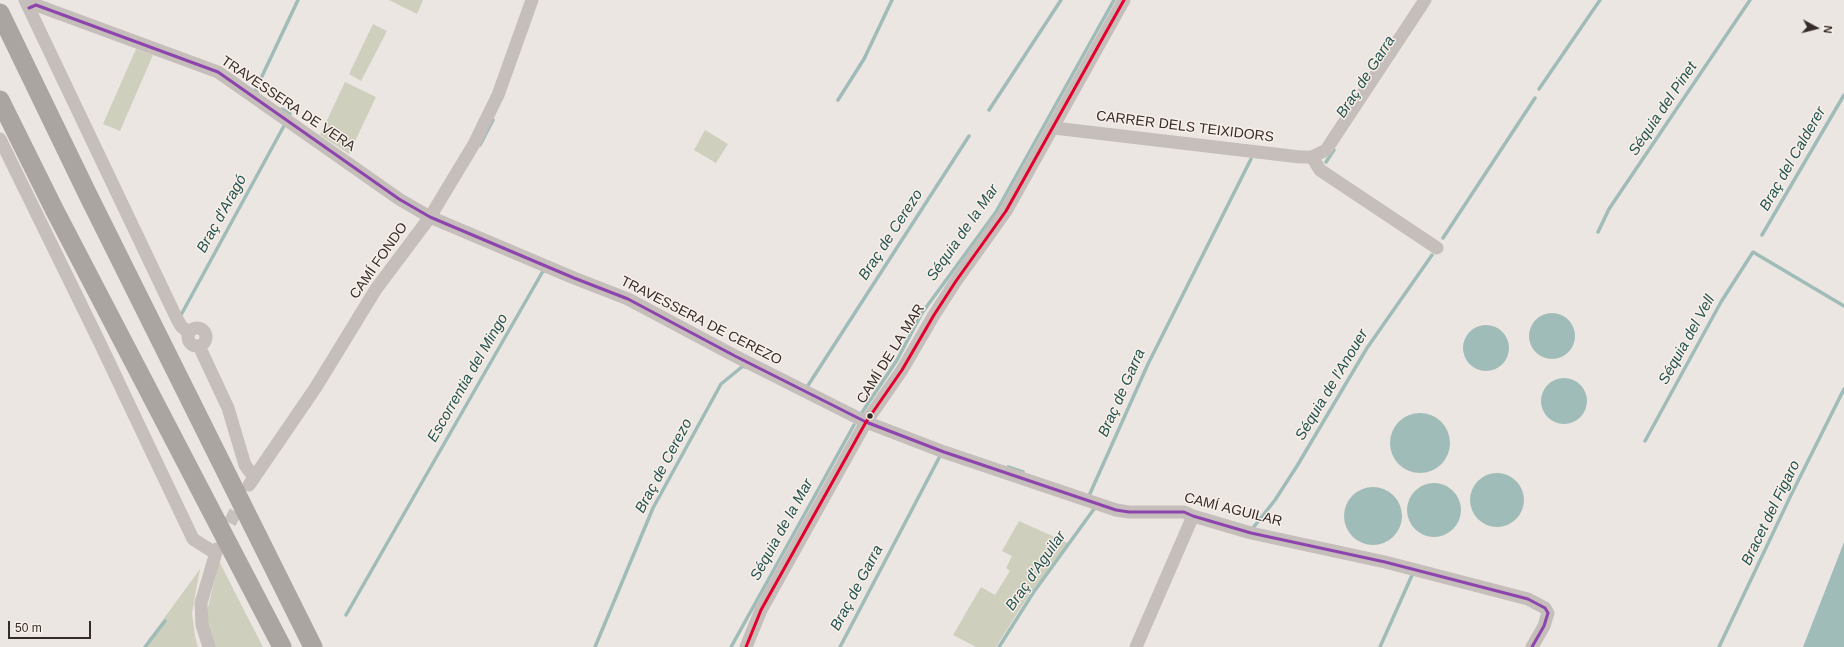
<!DOCTYPE html>
<meta charset="utf-8">
<style>
body{margin:0}
#map{position:relative;width:1844px;height:647px;overflow:hidden;background:#ece6e2;font-family:Helvetica,sans-serif}
canvas{display:block}
.north{position:absolute;left:1796px;top:8px;width:40px;height:40px;-webkit-text-stroke:3px #f8efe9;paint-order:stroke;rotate:97deg;font-size:11px;font-weight:700;line-height:16px;text-align:center;color:#352b29}
.north::after{content:'';display:block;margin:auto;width:14px;height:18px;background:#352b29;clip-path:polygon(50% 0,100% 100%,50% 72%,0 100%)}
.scale{position:absolute;left:8px;top:621px;width:83px;height:18px;box-sizing:border-box;border:2px solid #352b29;border-top:0;padding-left:5px;font-size:12px;line-height:14px;white-space:nowrap;color:#352b29;-webkit-text-stroke:3px #f8efe9;paint-order:stroke}
</style>
<div id="map">
<canvas width="1844" height="647"></canvas>
<div class="north">N</div>
<div class="scale">50 m</div>
</div>
<script>
const g = document.querySelector('canvas').getContext('2d');
g.lineJoin = 'round';
function fill(path, color) { g.fillStyle = color; g.fill(path, 'evenodd'); }
const toPath = rows => new Path2D(rows.map(r => 'M' + r).join(''));
function strokePath(path, color, width, dash) { g.strokeStyle = color; g.lineWidth = width; g.lineCap = dash ? 'butt' : 'round'; g.setLineDash(dash || []); g.stroke(path); }
function drawText(font, color, halo, rows, align = 'center') {
  g.font = font + ' Helvetica,sans-serif'; g.lineWidth = 3; g.setLineDash([]); g.textBaseline = 'middle'; g.strokeStyle = halo; g.fillStyle = color; for (const [text, x, y, turn = 0] of rows) {
    g.save(); g.translate(x, y); g.rotate((+turn || 0) * Math.PI / 180); g.textAlign = isNaN(turn) ? turn : align; if (halo) g.strokeText(text, 0, 0); g.fillText(text, 0, 0); g.restore();
  }
}
fill(toPath([
 [389,0,423,0,417,14],
 [373,24,387,31,361,81,349,74],
 [136,49,153,55,120,131,103,124],
 [345,82,376,97,349,154,320,135],
 [705,130,728,144,716,163,694,150],
 [1019,521,1068,543,1023,604,996,647,976,647,953,635,981,587,995,595,1010,571,1006,568,1012,556,1002,551],
 [219,561,246,614,263,647,215,647,206,616],
 [200,569,192,613,195,636,198,647,143,647]
]), '#cfcfbd');
fill(toPath([
 '1529 336a23 23 0 1 1 46 0a23 23 0 1 1-46 0Z',
 '1463 348a23 23 0 1 1 46 0a23 23 0 1 1-46 0Z',
 '1541 401a23 23 0 1 1 46 0a23 23 0 1 1-46 0Z',
 '1390 443a30 30 0 1 1 60 0a30 30 0 1 1-60 0Z',
 '1470 500a27 27 0 1 1 54 0a27 27 0 1 1-54 0Z',
 '1407 510a27 27 0 1 1 54 0a27 27 0 1 1-54 0Z',
 '1344 516a29 29 0 1 1 58 0a29 29 0 1 1-58 0Z',
 [1844,542,1844,647,1803,647,1834,568]
]), '#a0bcb8');
strokePath(toPath([
 [1539,89,1600,0],
 [257,92,255,91,298,0],
 [838,100,864,59,892,0],
 [282,109,290,114,289,117],
 [989,110,1061,0],
 [480,145,493,120],
 [1326,162,1334,150],
 [1598,232,1609,209,1750,0],
 [1762,235,1844,95],
 [1443,238,1535,98],
 [181,315,285,124],
 [807,387,969,136],
 [861,414,897,360,922,313,996,212,1114,0],
 [1645,441,1721,302,1753,252,1844,306],
 [1008,467,1023,472],
 [1088,498,1148,364,1251,159],
 [1253,528,1275,500,1297,466,1367,348,1432,255],
 [346,615,543,271,545,271],
 [145,647,165,621],
 [595,647,653,508,721,384,743,366,745,367],
 [731,647,854,425],
 [840,647,940,456],
 [999,647,1033,593,1094,509],
 [1380,647,1413,573],
 [1719,647,1791,495,1844,389]
]), '#a0bcb8', 3.5);
strokePath(toPath([
 [221,540,243,497]
]), '#c7c1bd', 13, [13, 6]);
strokePath(toPath([
 [25,0,177,319,181,326,189,333],
 [29,8,36,5,218,72,399,199,430,217,574,278,628,299,735,356,866,422,944,452,1116,510,1129,512,1184,512,1193,516,1251,533,1385,562,1528,599,1545,608,1548,613,1544,626,1532,647],
 [1054,128,1300,157,1312,157,1326,150,1425,0],
 [0,139,98,339,193,539,215,553],
 [1312,157,1320,170,1437,248],
 '188 337a9 9 0 1 1 18 0a9 9 0 1 1-18 0Z',
 [199,346,228,408,245,465,254,477],
 [249,485,316,387,376,289,430,217,474,144,498,95,532,0],
 [209,647,202,625,201,603,217,549],
 [746,647,761,610,866,422,902,370,934,315,956,281,1006,211,1124,0],
 [1136,647,1193,516]
]), '#c5bebb', 13);
strokePath(toPath([
 [0,13,88,195,313,647],
 [0,100,54,209,282,647]
]), '#aba5a1', 19);
strokePath(toPath([
 [29,8,36,5,218,72,399,199,430,217,574,278,628,299,735,356,866,422,944,452,1116,510,1129,512,1184,512,1193,516,1251,533,1385,562,1528,599,1545,608,1548,613,1544,626,1532,647]
]), '#8e44ad', 3);
strokePath(toPath([
 [746,647,761,610,866,422,902,370,934,315,956,281,1006,211,1124,0]
]), '#e4002b', 3);
for (const [x, y, r, color] of [
 [870,416,3.5,"#352b29"]
]) { const dot = new Path2D(); dot.arc(x, y, r, 0, 2 * Math.PI); g.fillStyle = color; g.fill(dot); strokePath(dot, '#f8efe9', 1.5); }
drawText('14px', '#352b29', '#f8efe9', [
 ["TRAVESSERA DE VERA",288,104,34],
 ["CARRER DELS TEIXIDORS",1185,127,7],
 ["CAMÍ FONDO",379,261,-55],
 ["TRAVESSERA DE CEREZO",701,321,27],
 ["CAMÍ DE LA MAR",891,354,-58],
 ["CAMÍ AGUILAR",1233,510,14]
]);
drawText('italic 15px', '#235350', '#f8efe9', [
 ["Braç de Garra",1366,77,-57],
 ["Séquia del Pinet",1663,109,-56],
 ["Braç del Calderer",1793,159,-60],
 ["Braç d'Aragó",222,214,-61],
 ["Séquia de la Mar",963,233,-55],
 ["Braç de Cerezo",891,235,-57],
 ["Séquia del Vell",1687,340,-61],
 ["Escorrentia del Mingo",468,378,-60],
 ["Séquia de l'Anouer",1332,385,-59],
 ["Braç de Garra",1122,393,-66],
 ["Braç de Cerezo",664,466,-62],
 ["Bracet del Figaro",1771,513,-64],
 ["Séquia de la Mar",782,530,-61],
 ["Braç d'Aguilar",1036,571,-55],
 ["Braç de Garra",857,588,-62]
]);
</script>
